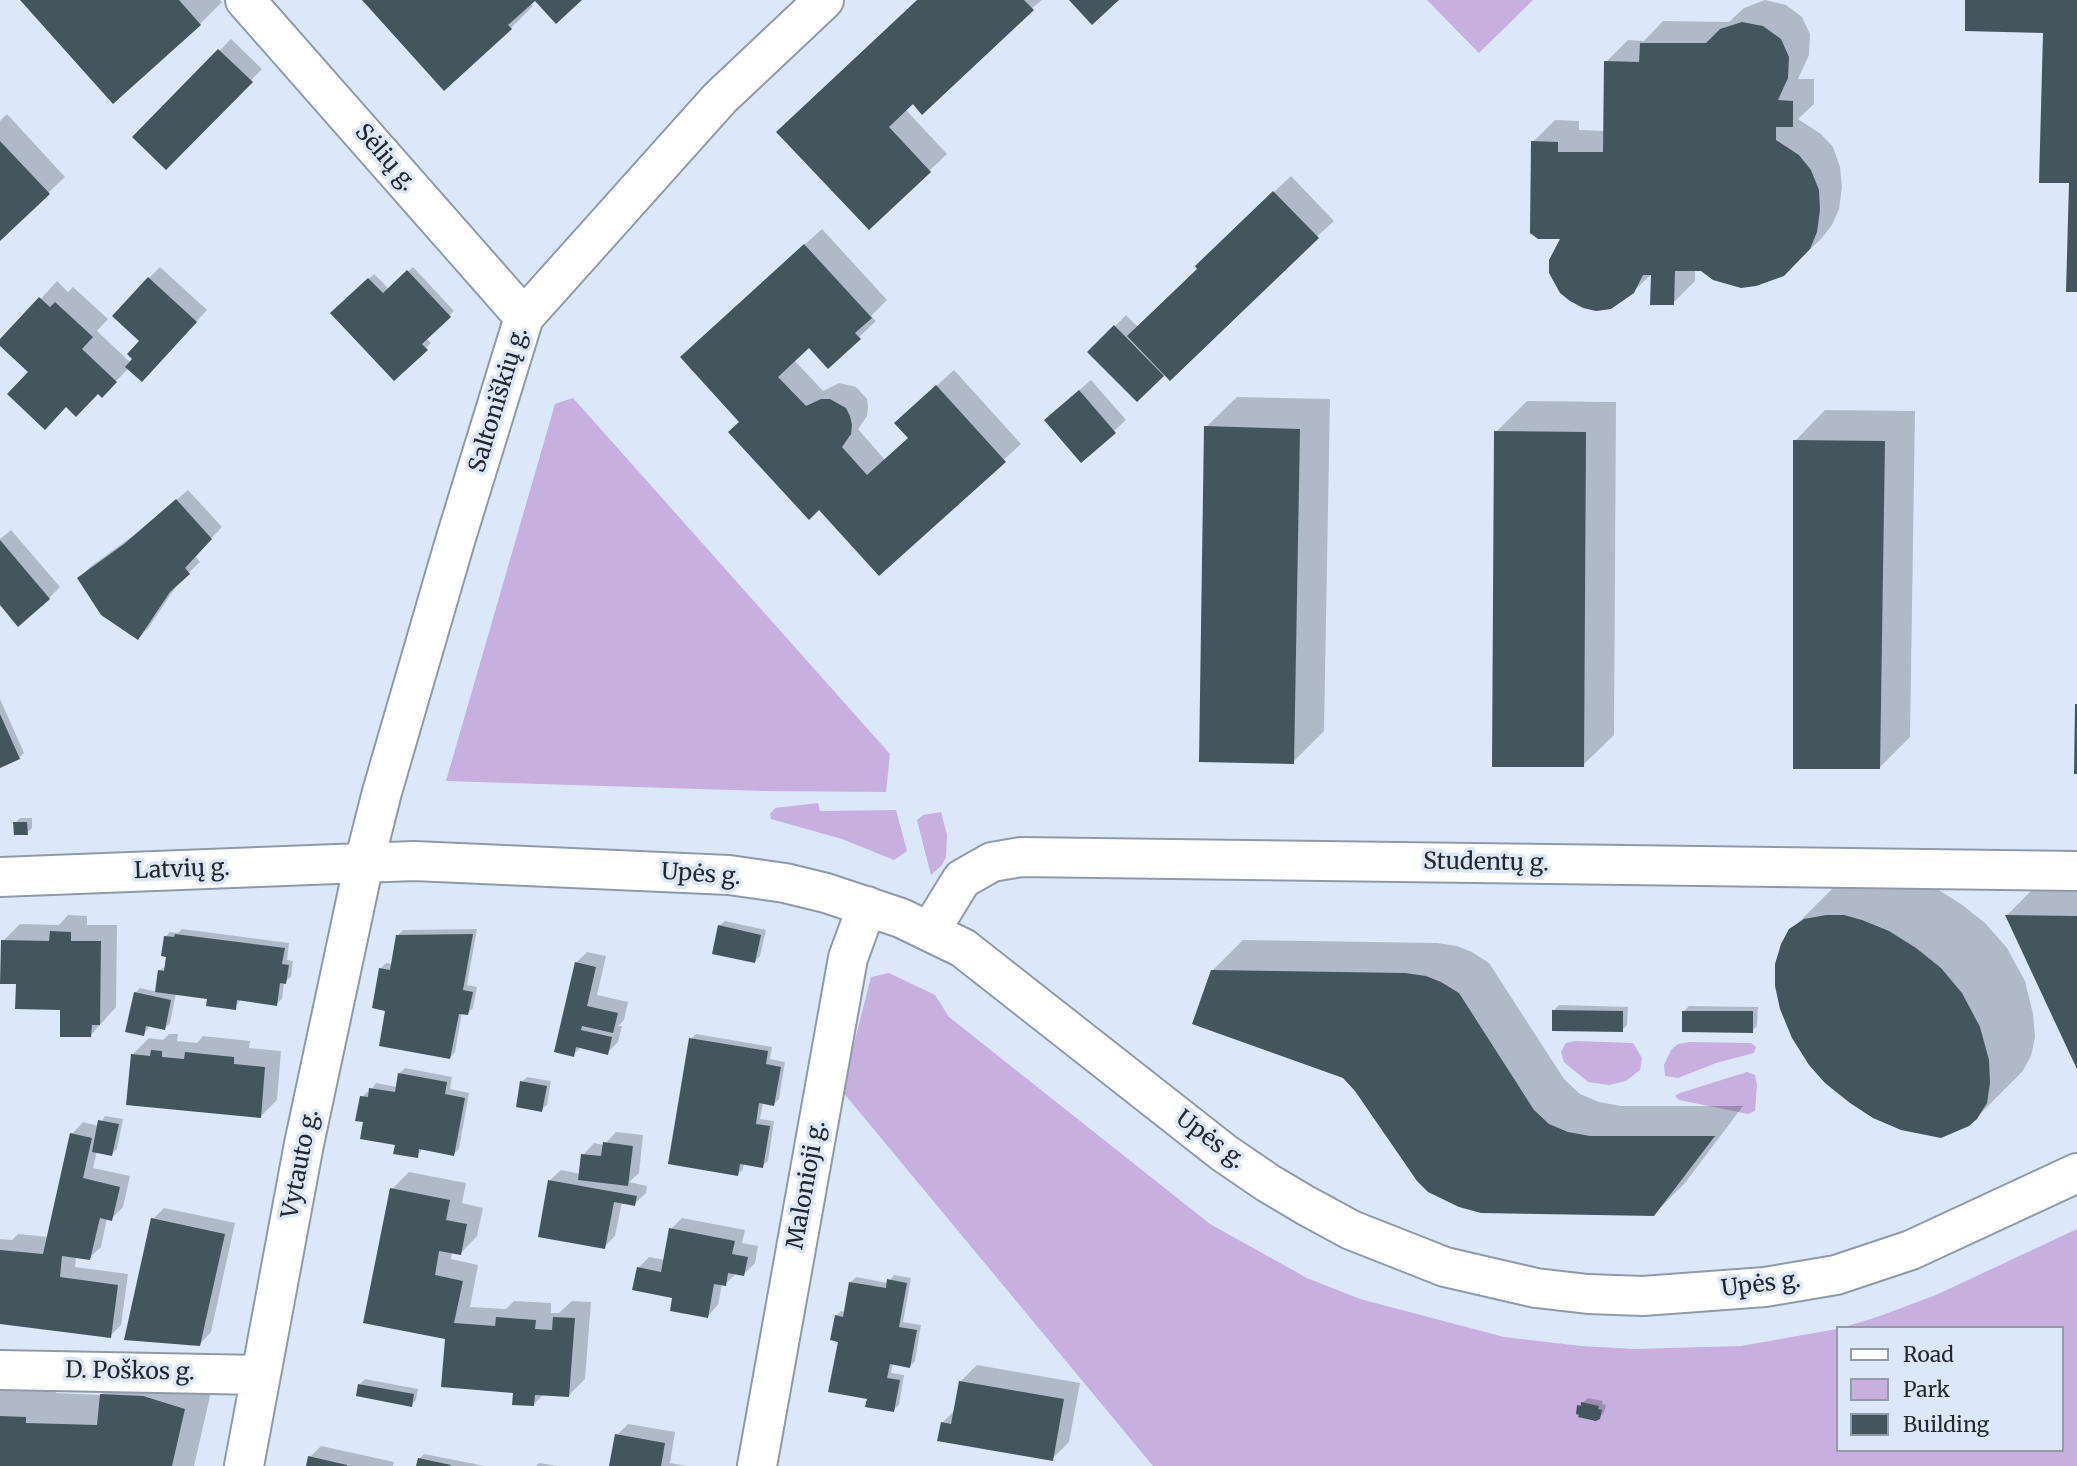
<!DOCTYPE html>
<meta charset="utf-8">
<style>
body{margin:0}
#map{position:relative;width:2077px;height:1466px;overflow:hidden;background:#dce8f9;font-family:Merriweather,serif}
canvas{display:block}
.legend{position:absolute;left:1836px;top:1326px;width:228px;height:126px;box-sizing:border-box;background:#dce8f9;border:2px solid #929ba8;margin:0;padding:9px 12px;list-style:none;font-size:21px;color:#23282e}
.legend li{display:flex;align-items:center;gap:14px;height:35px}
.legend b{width:35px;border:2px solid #929ba8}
</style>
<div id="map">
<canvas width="2077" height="1466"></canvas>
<ul class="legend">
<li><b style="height:9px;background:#fff"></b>Road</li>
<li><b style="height:19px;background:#c7afdf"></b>Park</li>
<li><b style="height:19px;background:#44555e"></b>Building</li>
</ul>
</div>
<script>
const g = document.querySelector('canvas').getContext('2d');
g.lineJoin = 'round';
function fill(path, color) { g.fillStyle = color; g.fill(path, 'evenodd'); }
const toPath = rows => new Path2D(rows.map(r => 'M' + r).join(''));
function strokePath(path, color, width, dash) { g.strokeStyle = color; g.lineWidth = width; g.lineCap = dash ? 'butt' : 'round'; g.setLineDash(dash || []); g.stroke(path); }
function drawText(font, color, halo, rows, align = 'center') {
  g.font = font + ' Merriweather,serif'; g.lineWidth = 7; g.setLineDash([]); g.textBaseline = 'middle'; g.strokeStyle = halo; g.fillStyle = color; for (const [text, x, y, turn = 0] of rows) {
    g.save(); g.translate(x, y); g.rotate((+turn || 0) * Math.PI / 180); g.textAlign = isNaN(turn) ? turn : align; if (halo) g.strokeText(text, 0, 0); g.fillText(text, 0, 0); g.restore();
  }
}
fill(toPath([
 [1427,0,1533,0,1479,53],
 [573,398,890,754,886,792,763,791,446,781,555,404],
 [818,803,820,811,896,810,907,851,894,860,842,839,771,819,770,814,775,808],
 [941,812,947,835,946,857,942,865,931,875,917,820,923,815],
 [889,973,935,995,949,1017,1210,1224,1307,1278,1360,1299,1504,1337,1581,1346,1635,1349,1741,1346,1837,1329,1837,1450,2061,1450,2061,1328,1841,1328,1877,1317,1936,1295,2077,1229,2077,1466,1153,1466,842,1091,871,977],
 [1575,1041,1633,1043,1642,1058,1640,1070,1626,1081,1609,1085,1588,1082,1564,1062,1561,1052,1566,1043],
 [1690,1042,1751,1043,1756,1047,1754,1053,1716,1063,1678,1078,1665,1076,1664,1065,1671,1050,1678,1044],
 [1747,1072,1755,1075,1757,1085,1755,1111,1748,1114,1679,1100,1675,1096,1680,1093]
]), '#c7afdf');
fill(toPath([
 [22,0,220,0,222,2,200,24],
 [364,0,533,0,530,3,533,6,511,28],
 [919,0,1042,0,905,109,947,154,869,228,779,132],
 [1765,0,1786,5,1802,17,1810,34,1809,55,1798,79,1814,79,1814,104,1798,119,1821,134,1833,147,1840,167,1842,187,1839,209,1832,225,1821,239,1783,275,1695,269,1695,281,1673,303,1653,273,1624,300,1610,307,1563,237,1533,142,1555,120,1579,121,1579,130,1605,131,1606,62,1628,40,1644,41,1663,21,1729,22,1744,8],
 [231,39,262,69,166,168,135,137],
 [7,114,65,177,0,238,0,121],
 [1291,176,1334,221,1137,400,1090,352,1126,315,1138,327,1200,268,1214,249],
 [822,229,887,300,871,316,876,321,859,337,809,346,794,360,823,391,839,383,856,387,867,399,868,407,867,416,858,429,885,460,909,438,913,407,954,370,1021,444,879,574,741,421,699,340],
 [160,267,207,310,153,369,129,368,102,395,31,372,0,344,57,281,68,292,73,287,108,319,97,331,131,363,142,341,149,278],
 [413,267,454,311,426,338,431,343,394,379,333,313,374,274,389,289],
 [1091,380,1126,420,1082,460,1058,409],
 [1237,397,1330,399,1324,731,1293,762,1206,427],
 [1527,401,1616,402,1614,735,1583,765,1496,432],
 [1825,410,1915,411,1910,737,1879,768,1795,441],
 [188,490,222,527,195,556,200,562,179,582,149,627,138,638,79,578,90,567,137,533],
 [11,530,60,587,49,598,0,604,0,539],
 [0,699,24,753,19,758,0,767],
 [20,818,32,818,32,828,27,833,15,823],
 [2052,870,2077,871,2077,1065,2007,915],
 [1836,885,1934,887,1961,904,1985,923,2007,948,2025,981,2033,1014,2035,1037,2031,1056,2022,1072,1976,1118,1791,930],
 [68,915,87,916,87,925,117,925,116,1007,90,1036,62,1008,17,982,3,941,20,924,59,925],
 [725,921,766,930,760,956,754,962,719,926],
 [182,929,289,943,287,960,293,961,291,977,284,982,282,999,276,1004,241,999,235,1008,209,997,176,993,170,1023,165,1028,150,1025,144,1034,135,993,140,988,157,992,159,971,166,966,165,937,170,932,178,933],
 [477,929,467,985,477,987,473,1008,468,1013,462,1012,455,1052,450,1058,387,1010,381,968,386,963,392,964,397,936,403,930],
 [1243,940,1437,943,1457,946,1472,952,1489,963,1564,1079,1580,1094,1599,1102,1621,1106,1743,1106,1685,1183,1654,1214,1357,1090,1344,1076,1212,971],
 [587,952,606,956,597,995,628,1002,624,1020,618,1026,622,1026,618,1042,607,1053,582,1046,573,1055,576,963],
 [1559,1005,1628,1007,1627,1025,1622,1030,1553,1011],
 [1689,1006,1758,1007,1757,1026,1752,1031,1684,1011],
 [169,1034,178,1034,177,1041,197,1043,203,1036,250,1041,249,1048,281,1051,277,1100,260,1117,132,1055,149,1038,163,1040],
 [696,1034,772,1047,770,1059,785,1062,779,1099,774,1104,763,1102,760,1119,774,1121,768,1161,762,1166,744,1163,743,1169,737,1175,691,1039],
 [405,1068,452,1077,450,1089,469,1093,459,1149,454,1154,423,1148,417,1156,365,1121,362,1097,367,1092,370,1092,376,1083,397,1087,400,1073],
 [527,1077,551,1081,547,1105,541,1110,522,1082],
 [105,1116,123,1119,117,1149,112,1154,97,1151,93,1168,130,1176,123,1207,111,1219,107,1218,101,1247,89,1258,76,1257,75,1267,128,1274,121,1325,110,1336,0,1323,0,1239,12,1240,18,1234,48,1237,72,1134,83,1122,99,1126],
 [616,1132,643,1135,639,1173,629,1182,647,1186,646,1193,634,1204,622,1202,615,1236,604,1247,549,1181,561,1170,581,1174,583,1155,594,1143,604,1145],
 [409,1172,466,1183,462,1203,483,1208,477,1236,461,1253,452,1252,451,1259,478,1265,470,1307,506,1309,514,1301,551,1303,551,1313,559,1313,572,1301,591,1302,585,1379,568,1396,544,1394,533,1405,447,1338,392,1189],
 [164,1208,235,1223,211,1332,200,1344,153,1219],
 [682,1218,745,1230,742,1243,758,1246,755,1263,744,1274,737,1273,725,1284,722,1284,718,1305,707,1317,674,1297,638,1268,649,1257,665,1260,671,1229],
 [894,1275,911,1278,903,1322,921,1325,915,1361,910,1366,893,1363,891,1373,904,1375,899,1405,893,1410,869,1398,840,1340,836,1316,841,1311,845,1312,851,1282,856,1277,888,1283],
 [132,1364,214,1379,194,1466,0,1466,0,1391,7,1386,56,1387,56,1393,101,1395],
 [977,1365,1080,1383,1069,1442,1052,1459,942,1423,955,1410,960,1382],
 [365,1379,418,1389,416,1400,411,1405,360,1384],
 [1588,1398,1603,1401,1602,1404,1606,1405,1604,1412,1599,1418,1579,1406],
 [628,1424,675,1432,670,1463,687,1466,611,1466,617,1435],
 [321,1446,394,1462,393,1466,308,1466,310,1457],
 [424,1454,485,1466,418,1466,419,1459],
 [539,1463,558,1466,536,1466]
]), '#0003');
fill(toPath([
 [20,0,179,0,201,25,113,104],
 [362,0,582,0,556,24,535,1,508,25,512,29,444,91],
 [917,0,1024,0,1034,10,922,115,913,104,889,127,931,172,869,230,776,132],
 [1069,0,1119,0,1092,25],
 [1965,0,2077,0,2077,292,2066,292,2069,183,2039,183,2043,33,1965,31],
 [1742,22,1763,26,1781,39,1789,57,1788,78,1778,100,1793,101,1793,127,1776,127,1776,140,1799,155,1811,170,1819,190,1820,210,1817,232,1810,249,1784,276,1756,286,1741,288,1713,280,1701,271,1675,271,1674,305,1650,305,1651,275,1643,275,1634,293,1611,309,1596,311,1583,308,1570,301,1560,293,1549,273,1549,260,1560,239,1538,239,1530,233,1531,141,1558,142,1558,152,1603,152,1604,61,1639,62,1640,43,1706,43,1720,29],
 [218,49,253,82,166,170,132,137],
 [0,141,50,194,0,241],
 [1273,191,1319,238,1170,381,1127,336,1197,269,1195,266],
 [804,244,872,318,855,333,861,339,828,369,809,348,778,377,806,406,821,399,830,399,846,408,850,416,852,425,851,434,842,447,867,475,908,438,894,423,936,385,1006,462,879,576,819,510,809,520,728,432,739,422,680,357],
 [407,270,451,317,422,344,428,350,394,381,330,313,368,278,383,293],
 [148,277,197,322,142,382,125,367,132,359,127,354,139,341,112,316],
 [39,297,50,307,55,302,93,337,82,349,117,382,102,398,98,394,76,417,66,407,45,430,7,394,28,372,0,346,0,339],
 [1114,325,1164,376,1137,402,1087,352],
 [1079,390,1116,433,1081,463,1044,420],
 [1204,426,1300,429,1294,764,1199,762],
 [1494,431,1586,432,1584,767,1492,767],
 [1793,440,1885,441,1880,769,1793,769],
 [176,499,212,539,185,568,190,574,170,592,138,640,101,615,77,578,124,544],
 [0,540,50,599,18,627,0,605],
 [2075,704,2077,704,2077,774,2074,774],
 [0,714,20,759,0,768],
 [13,822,27,822,28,835,14,835],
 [1826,915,1844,915,1862,920,1889,931,1916,948,1941,968,1962,993,1980,1027,1989,1060,1990,1083,1987,1103,1977,1119,1969,1126,1941,1138,1901,1130,1873,1118,1850,1103,1825,1083,1809,1065,1792,1038,1780,1009,1775,986,1775,964,1781,944,1789,929,1804,919],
 [2005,915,2077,916,2077,1069,2068,1050],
 [718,925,761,935,755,963,712,954],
 [50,931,71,932,71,941,101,941,100,1025,92,1025,91,1037,60,1037,60,1010,15,1009,16,984,0,984,1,940,49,941],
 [175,934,285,948,282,964,289,965,286,984,280,983,277,1006,237,1000,236,1010,206,1006,207,999,155,992,158,970,164,971,166,957,161,956,164,936,174,937],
 [473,934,463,990,473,992,468,1015,459,1014,450,1059,379,1046,385,1011,372,1008,379,968,390,970,396,935],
 [575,962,596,967,587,1006,618,1013,613,1033,582,1026,581,1030,612,1037,608,1055,576,1047,574,1057,554,1052],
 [1211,970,1405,973,1426,976,1441,982,1459,993,1534,1110,1549,1124,1568,1132,1590,1136,1715,1136,1654,1216,1481,1213,1459,1207,1428,1192,1417,1181,1355,1091,1343,1078,1192,1024],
 [134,992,171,1000,165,1030,146,1026,144,1036,125,1032],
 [1552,1010,1623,1011,1623,1032,1552,1031],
 [1682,1011,1753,1011,1753,1033,1682,1032],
 [689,1038,768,1051,766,1064,781,1067,774,1106,759,1103,756,1124,770,1126,763,1168,740,1164,738,1176,668,1164],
 [151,1050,162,1051,162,1057,184,1059,185,1052,234,1057,234,1064,265,1067,261,1118,126,1105,131,1054,150,1056],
 [398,1073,447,1082,445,1094,465,1098,454,1156,419,1149,418,1158,393,1154,395,1145,360,1139,363,1122,355,1121,360,1096,368,1097,369,1088,395,1092],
 [520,1081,547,1086,542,1112,516,1107],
 [98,1120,119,1124,112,1156,92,1152],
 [70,1133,92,1138,83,1178,120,1187,112,1221,100,1218,90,1260,62,1256,60,1277,118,1285,111,1338,0,1324,0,1250,43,1254],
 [603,1142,633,1146,628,1186,578,1180,581,1154,601,1156],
 [548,1180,637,1196,635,1206,614,1202,605,1249,538,1237],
 [390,1188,450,1200,446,1220,467,1224,461,1255,439,1251,435,1275,463,1281,454,1323,495,1326,496,1317,536,1320,535,1329,552,1330,553,1317,575,1318,569,1397,535,1395,534,1406,512,1405,513,1393,441,1387,445,1339,363,1323],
 [151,1218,225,1234,200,1346,124,1340],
 [669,1228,735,1241,732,1254,748,1257,744,1276,728,1273,726,1286,714,1284,708,1318,670,1311,672,1298,632,1290,637,1267,661,1272],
 [887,1279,907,1283,899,1327,917,1330,910,1368,890,1364,887,1378,900,1380,894,1412,865,1407,867,1399,828,1392,838,1342,830,1340,835,1315,843,1317,849,1282,886,1288],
 [959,1381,1064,1399,1053,1461,937,1441,941,1422,951,1424],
 [358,1384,414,1394,412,1407,356,1396],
 [100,1394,143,1396,185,1409,172,1466,0,1466,0,1416,26,1417,26,1423,97,1425],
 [1581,1402,1599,1406,1598,1409,1602,1410,1600,1419,1596,1421,1578,1417,1579,1415,1576,1414,1577,1405,1581,1406],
 [615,1434,665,1443,661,1466,609,1466],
 [308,1456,347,1465,347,1466,306,1466],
 [418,1458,451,1465,450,1466,416,1466]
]), '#44555e');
const minor = toPath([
 [245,0,524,317],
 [0,877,414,861,729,875,785,883,826,893,901,918,963,948,1224,1153,1268,1183,1305,1205,1351,1230,1445,1267,1536,1288,1588,1294,1643,1296,1765,1287,1836,1275,1911,1250,2077,1173],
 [930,931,962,879,992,862,1021,857,2077,871],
 [0,1370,261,1375],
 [244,1466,304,1144,364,863,382,792,455,541,524,317,720,98,824,0],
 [757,1466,848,958,867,906]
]);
strokePath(minor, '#8f9aa9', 42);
strokePath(minor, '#fff', 38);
drawText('23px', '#23282e', '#dce8f9', [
 ["Sėlių g.",385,158,49],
 ["Saltoniškių g.",499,400,-73],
 ["Studentų g.",1486,863,1],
 ["Latvių g.",182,870,-2],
 ["Upės g.",701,875,4],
 ["Upės g.",1210,1140,37],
 ["Vytauto g.",301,1164,-79],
 ["Malonioji g.",807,1185,-80],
 ["Upės g.",1761,1285,-7],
 ["D. Poškos g.",130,1372,1]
]);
</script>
